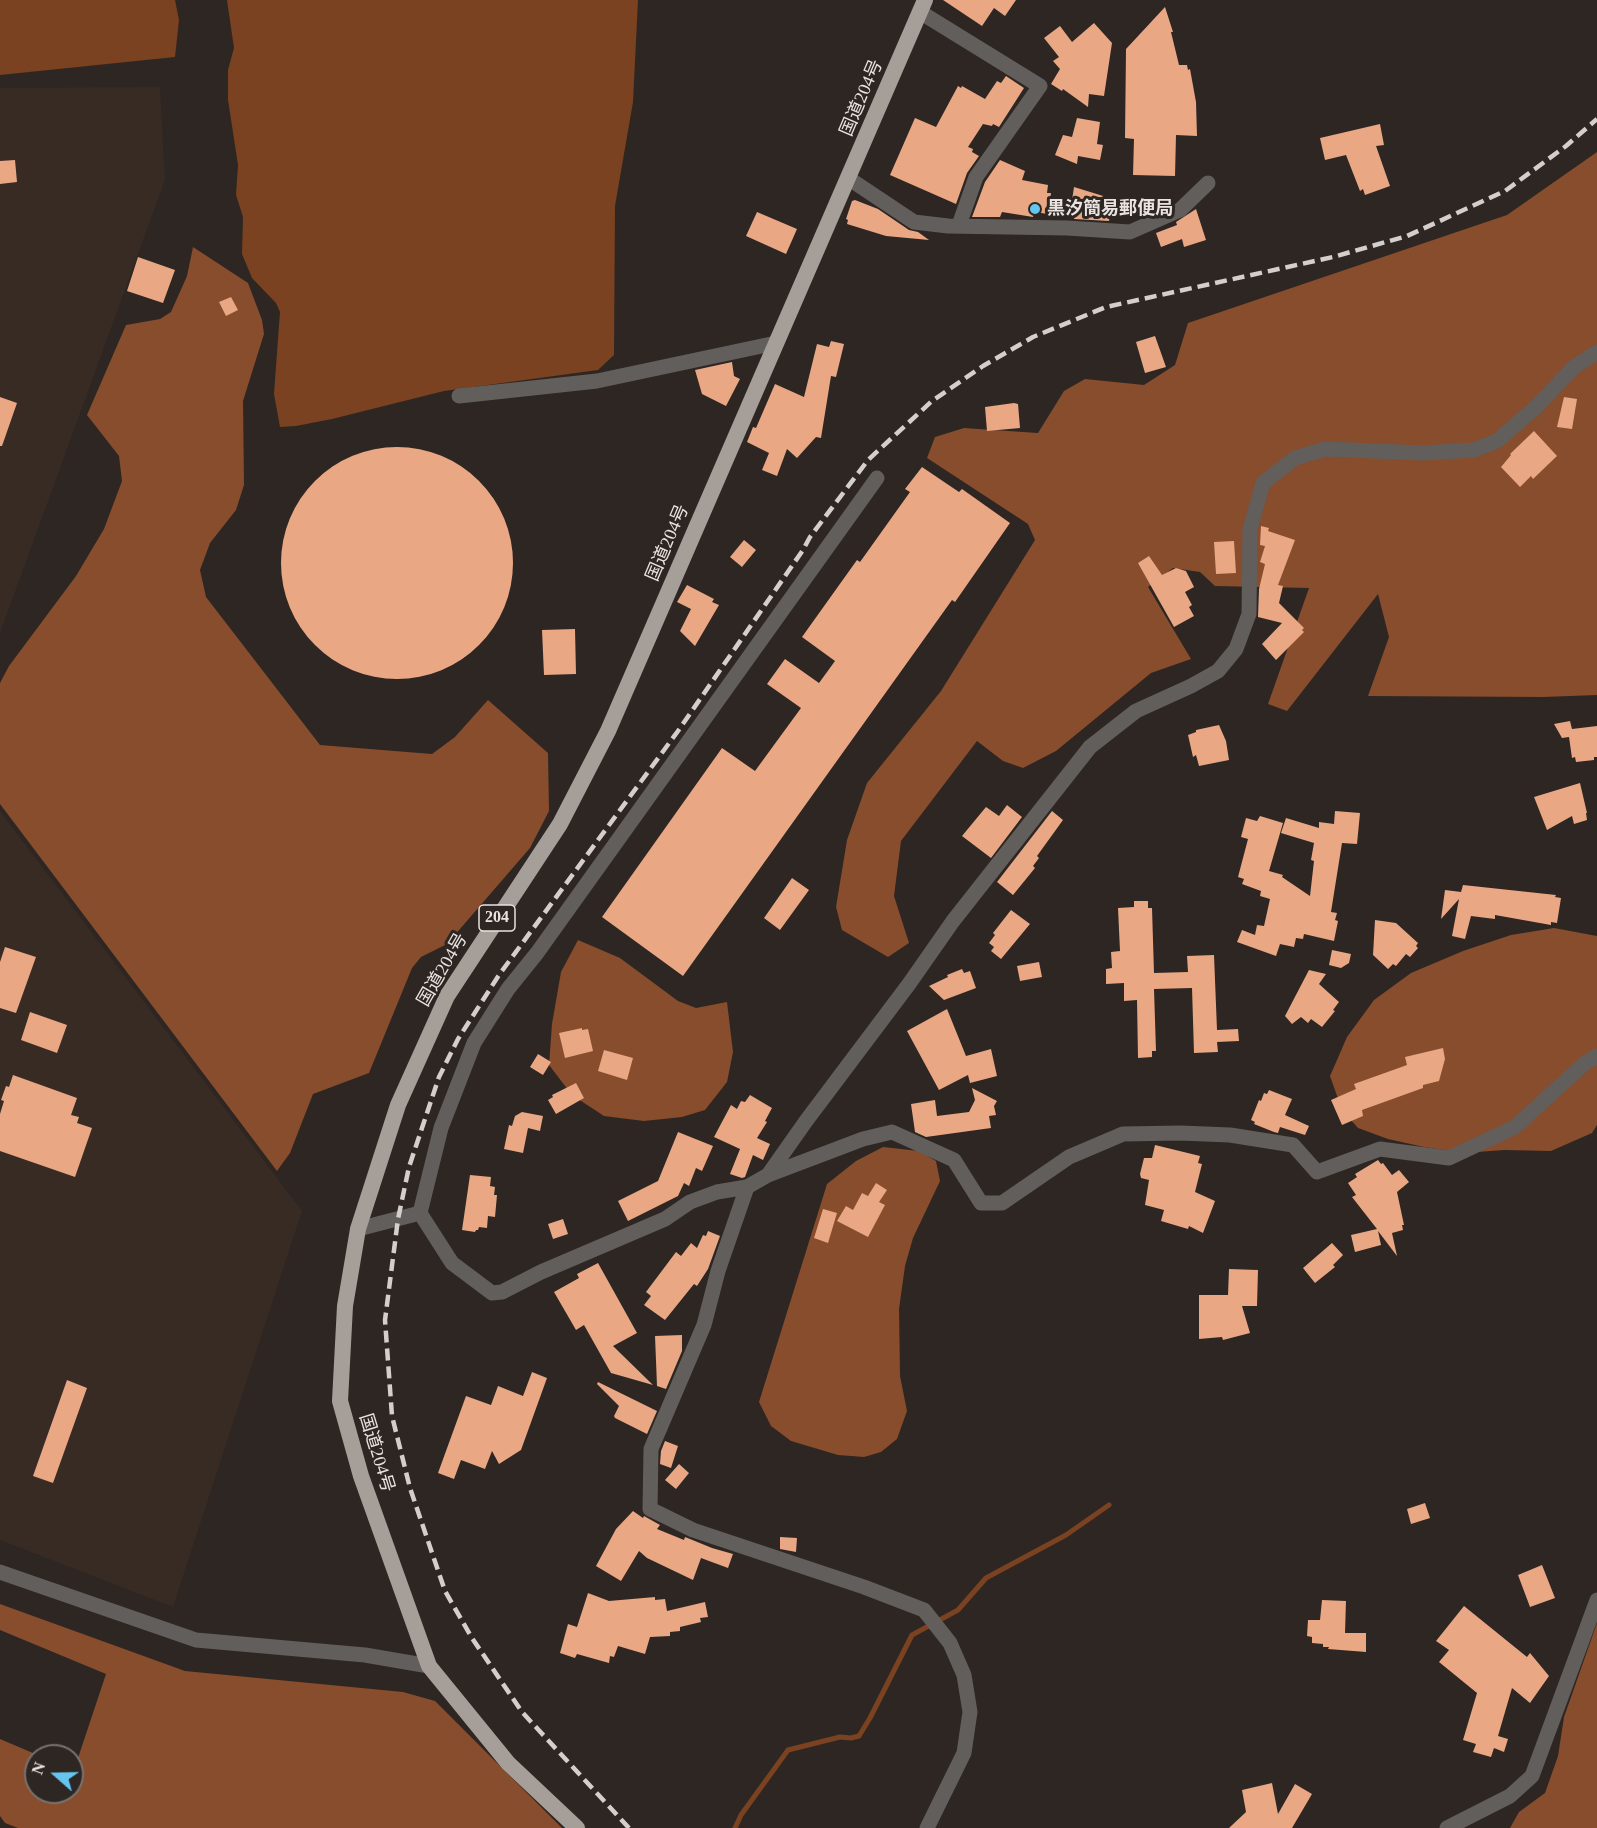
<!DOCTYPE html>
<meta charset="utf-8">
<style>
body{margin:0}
#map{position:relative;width:1597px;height:1828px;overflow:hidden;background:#2d2623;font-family:"Times New Roman",serif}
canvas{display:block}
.north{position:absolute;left:24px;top:1744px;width:60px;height:60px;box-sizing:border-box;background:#2d2623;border:2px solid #78726f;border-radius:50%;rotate:290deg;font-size:16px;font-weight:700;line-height:24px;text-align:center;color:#e9e4e1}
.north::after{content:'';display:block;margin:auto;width:21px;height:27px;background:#65c5ee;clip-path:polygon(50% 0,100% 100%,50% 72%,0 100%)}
</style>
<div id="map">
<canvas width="1597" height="1828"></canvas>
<div class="north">N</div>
</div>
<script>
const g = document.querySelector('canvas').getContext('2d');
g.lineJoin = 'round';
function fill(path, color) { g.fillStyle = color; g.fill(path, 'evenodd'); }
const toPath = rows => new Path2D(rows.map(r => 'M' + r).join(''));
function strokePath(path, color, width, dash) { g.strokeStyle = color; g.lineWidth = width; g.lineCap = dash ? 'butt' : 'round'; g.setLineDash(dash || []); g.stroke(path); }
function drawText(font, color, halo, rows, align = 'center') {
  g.font = font + ' "Times New Roman","Noto Sans JP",serif'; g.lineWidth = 6; g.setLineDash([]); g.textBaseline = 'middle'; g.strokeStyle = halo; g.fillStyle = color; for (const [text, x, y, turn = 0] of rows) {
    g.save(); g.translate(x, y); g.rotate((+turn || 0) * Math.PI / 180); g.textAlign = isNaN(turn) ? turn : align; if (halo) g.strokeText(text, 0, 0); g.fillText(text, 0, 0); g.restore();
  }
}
fill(toPath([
 [160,87,165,180,0,633,0,88],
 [0,811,302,1211,173,1607,0,1540]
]), '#382b24');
fill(toPath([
 [1597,152,1597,695,1543,697,1368,696,1389,637,1378,594,1287,711,1268,704,1309,588,1215,586,1200,572,1173,568,1148,587,1191,659,1151,673,1056,751,1023,768,1003,761,977,741,901,841,894,896,909,943,888,957,842,930,836,907,847,840,867,783,941,691,1035,540,1028,524,927,458,935,437,964,428,1038,433,1064,391,1085,379,1144,385,1175,365,1188,323,1507,215],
 [193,247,248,283,262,320,264,334,243,401,244,485,236,510,210,543,200,570,206,597,320,745,432,754,455,737,488,700,548,753,549,811,530,848,447,944,421,957,412,968,369,1073,313,1094,290,1153,277,1171,0,804,0,683,9,666,76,576,104,529,122,481,119,456,87,415,126,325,160,319,171,312,187,276],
 [1554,928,1597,936,1597,1125,1592,1133,1551,1151,1504,1150,1464,1153,1424,1147,1388,1139,1358,1128,1342,1110,1330,1076,1347,1037,1374,1000,1411,973,1463,951,1511,935],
 [578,940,620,958,678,1001,696,1008,727,1002,733,1052,727,1082,705,1110,682,1117,644,1121,604,1116,572,1095,549,1065,552,1024,561,972],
 [883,1147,919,1151,936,1161,940,1181,913,1238,905,1266,899,1309,900,1376,907,1411,897,1439,881,1452,864,1457,838,1455,791,1441,771,1426,759,1402,827,1184,856,1161],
 [0,1604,185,1671,403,1692,435,1701,562,1828,18,1828,5,1823,0,1816,0,1739,40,1756,36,1756,36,1792,72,1792,72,1770,74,1770,106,1674,0,1630],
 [1597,1623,1597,1828,1510,1828,1519,1812,1545,1793,1558,1756,1564,1717]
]), '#874d2c');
fill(toPath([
 [0,0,175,0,179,20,175,57,0,75],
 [227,0,638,0,633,102,615,206,614,355,598,370,444,391,332,419,296,426,280,427,274,394,280,312,276,303,252,278,242,254,243,217,236,195,238,165,228,100,228,70,234,48]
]), '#7a4220');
strokePath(toPath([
 [735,1828,741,1815,788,1750,840,1737,851,1738,859,1736,870,1718,912,1635,958,1610,986,1578,1066,1535,1109,1505]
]), '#7a4220', 5);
fill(toPath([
 [943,0,1016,0,1005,16,994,8,982,26],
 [1165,7,1173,32,1171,32,1179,65,1187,65,1188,70,1190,69,1196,102,1197,136,1176,135,1175,176,1133,175,1134,139,1125,138,1126,49],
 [1094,23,1112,43,1104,96,1089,94,1088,107,1063,89,1062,91,1051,84,1060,69,1053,61,1059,57,1044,38,1060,26,1072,42],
 [1006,76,1024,88,999,127,993,124,992,126,983,124,968,147,973,149,972,152,979,156,967,173,956,204,890,175,915,118,936,127,958,86,961,88,962,86,985,99,997,81,1001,83],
 [1077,118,1100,122,1097,144,1103,145,1100,160,1078,156,1077,164,1055,155,1063,135,1072,137],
 [1380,124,1384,145,1376,146,1390,186,1365,195,1363,189,1360,191,1346,155,1325,160,1320,138],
 [15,160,17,182,0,184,0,161],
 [1000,160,1025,171,1022,180,1048,185,1047,193,1051,193,1048,214,1034,212,1033,217,1002,212,1000,217,972,217,985,182],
 [1074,187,1113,199,1109,221,1074,219,1075,208,1071,207],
 [855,200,878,209,909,230,918,232,929,240,886,236,847,224,848,220,846,219,852,201],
 [1196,209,1206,240,1184,247,1182,239,1161,247,1156,233,1177,225,1176,222],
 [757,212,797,229,786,254,746,236],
 [138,257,175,270,163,303,127,291],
 [231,297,238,310,226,316,219,302],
 [1155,336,1166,367,1145,373,1136,342],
 [831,341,844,344,836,377,831,376,821,438,816,437,797,458,787,449,777,476,762,470,769,453,747,442,753,427,756,428,775,384,804,397,817,344,829,347],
 [732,362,734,376,740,379,726,406,702,394,695,370],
 [0,397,17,403,2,446,0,446],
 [1564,397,1577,399,1572,429,1557,427],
 [1014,403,1018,404,1020,428,987,431,985,407],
 [1534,431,1557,456,1533,479,1531,476,1520,487,1501,467,1511,455,1510,454],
 '281 563a116 116 0 1 1 232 0a116 116 0 1 1-232 0Z',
 [922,467,959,492,962,489,1010,523,955,602,952,600,683,976,602,917,722,748,755,771,801,708,767,684,785,659,819,683,835,661,802,637,857,560,860,562,910,492,905,489],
 [1261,526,1269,528,1268,531,1295,540,1278,585,1283,586,1279,603,1304,628,1302,630,1304,632,1276,660,1262,644,1282,623,1258,617,1259,589,1265,564,1260,562,1265,546,1260,545],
 [744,540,756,550,742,567,730,557],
 [1234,541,1236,573,1216,574,1214,542],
 [1149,556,1162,575,1176,568,1186,571,1194,587,1185,592,1192,605,1189,607,1194,616,1174,627,1138,563],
 [687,585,714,599,712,602,719,605,695,646,680,631,691,609,677,602],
 [575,629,576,674,544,675,542,630],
 [1570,721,1572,729,1597,726,1597,757,1594,757,1594,760,1576,762,1575,757,1572,758,1569,737,1562,738,1554,724],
 [1219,725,1226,741,1229,760,1199,766,1196,755,1193,757,1188,735,1196,732,1196,730],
 [1580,783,1587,813,1586,813,1587,820,1574,824,1572,816,1547,830,1534,797],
 [1007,805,1022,817,991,858,962,836,986,807,999,816],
 [1052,811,1063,820,1037,856,1039,858,1033,866,1035,868,1013,895,997,882],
 [1335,811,1360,813,1357,844,1342,843,1331,912,1337,913,1335,920,1338,921,1334,941,1304,934,1303,939,1296,938,1294,947,1280,944,1276,956,1237,942,1242,930,1255,935,1257,925,1264,926,1270,899,1260,896,1261,891,1242,884,1244,879,1238,877,1248,839,1241,837,1246,818,1257,821,1260,816,1283,823,1269,871,1283,875,1282,877,1310,896,1314,861,1311,860,1314,843,1281,833,1286,818,1319,828,1319,822,1334,824],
 [792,878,809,890,780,930,764,918],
 [1463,885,1556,895,1555,897,1561,898,1557,923,1551,922,1551,925,1495,915,1495,919,1471,916,1465,939,1452,936,1459,899,1441,919,1445,890,1461,892],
 [1134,901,1148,901,1148,908,1152,908,1154,973,1188,972,1187,956,1214,955,1217,1030,1238,1029,1239,1041,1217,1042,1218,1052,1194,1053,1192,988,1154,989,1156,1051,1152,1051,1152,1057,1138,1058,1137,1000,1124,1001,1124,983,1106,984,1106,969,1112,968,1111,952,1120,951,1118,908,1134,907],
 [1011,910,1030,924,1001,959,991,951,994,947,989,943,995,935,993,933],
 [1375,920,1396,923,1418,943,1416,946,1418,948,1410,957,1406,954,1396,966,1393,964,1388,969,1373,955],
 [5,947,36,957,16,1013,0,1008,0,962],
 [1332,950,1351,954,1349,963,1341,968,1329,965],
 [1039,962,1042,977,1020,981,1017,966],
 [962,969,964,973,970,971,976,988,944,1000,929,986,948,977,947,975],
 [1309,970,1326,974,1319,984,1339,1002,1333,1010,1335,1011,1322,1027,1311,1019,1308,1023,1301,1017,1292,1024,1285,1016],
 [947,1009,966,1056,991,1049,997,1076,970,1083,968,1075,939,1090,907,1031],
 [30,1012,67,1025,57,1053,21,1040],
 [582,1028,582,1030,588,1029,593,1051,565,1058,559,1033],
 [1443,1048,1445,1059,1439,1081,1423,1085,1423,1088,1362,1110,1363,1116,1342,1125,1331,1100,1356,1089,1354,1084,1407,1065,1405,1057],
 [604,1050,633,1058,627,1080,598,1071],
 [538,1054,551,1062,543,1075,530,1067],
 [13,1075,77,1098,71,1115,79,1117,77,1123,92,1128,75,1177,0,1151,0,1114,4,1101,1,1100,6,1086,9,1087],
 [576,1083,584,1098,556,1114,548,1100,553,1097,552,1095],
 [972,1088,997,1101,994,1106,996,1115,989,1116,991,1128,926,1137,915,1132,911,1104,935,1100,937,1116,969,1112,975,1100],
 [1269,1090,1292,1099,1285,1115,1309,1126,1305,1135,1280,1127,1278,1133,1274,1132,1254,1124,1255,1122,1251,1120,1259,1100,1261,1101,1264,1093,1267,1094],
 [750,1095,772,1108,765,1121,767,1122,757,1138,770,1144,763,1160,753,1155,745,1177,742,1178,730,1174,740,1149,714,1137,731,1105,737,1109,741,1101,745,1102],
 [522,1112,543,1116,540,1131,528,1128,523,1153,504,1149,509,1125,512,1126,515,1116],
 [678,1132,713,1146,702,1171,696,1168,689,1186,684,1183,678,1196,628,1221,618,1201,658,1181],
 [1155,1145,1200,1156,1198,1163,1202,1164,1195,1192,1215,1201,1203,1233,1189,1226,1188,1229,1161,1221,1164,1210,1145,1205,1149,1180,1141,1178,1140,1174,1144,1158,1152,1158],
 [1378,1160,1381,1164,1383,1163,1392,1175,1399,1170,1409,1182,1397,1192,1404,1225,1402,1225,1403,1230,1392,1233,1397,1256,1378,1231,1381,1245,1355,1252,1351,1235,1377,1229,1352,1197,1356,1195,1348,1183,1357,1177,1355,1174],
 [470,1175,491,1177,490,1186,495,1187,494,1195,497,1195,495,1217,488,1216,487,1228,479,1227,478,1230,476,1230,475,1232,462,1230],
 [876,1183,887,1190,879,1202,885,1205,868,1237,837,1221,846,1206,853,1210,862,1193,868,1196],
 [823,1209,837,1213,828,1243,814,1238],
 [563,1219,568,1234,553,1239,548,1224],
 [708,1231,720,1236,708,1269,697,1286,694,1284,665,1320,644,1305,651,1296,646,1292,676,1252,681,1256,691,1243,697,1248,703,1235,706,1236],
 [1332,1243,1343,1255,1333,1265,1335,1267,1315,1283,1303,1268],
 [598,1263,637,1333,613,1346,653,1385,611,1373,584,1325,576,1330,554,1292,579,1278,577,1274],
 [1229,1269,1258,1270,1257,1306,1242,1306,1250,1333,1223,1340,1222,1337,1199,1339,1199,1295,1228,1295],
 [682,1335,682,1351,666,1389,657,1386,655,1336],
 [532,1372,547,1378,521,1450,499,1464,492,1451,485,1469,461,1460,454,1479,438,1473,466,1396,491,1405,498,1386,523,1396],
 [67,1380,87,1388,53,1483,33,1476],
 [598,1382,657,1411,647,1434,615,1418,614,1416,619,1406,597,1384],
 [665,1441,678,1446,671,1468,660,1464,661,1451],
 [679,1464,689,1473,676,1489,665,1480],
 [1425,1503,1430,1518,1411,1524,1407,1509],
 [633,1511,643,1518,644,1516,660,1525,657,1529,684,1540,685,1537,712,1548,733,1554,728,1568,701,1558,693,1580,647,1558,639,1551,621,1581,596,1566,616,1529],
 [780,1537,797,1538,796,1552,780,1549],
 [1542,1565,1555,1598,1530,1607,1518,1575],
 [588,1593,609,1601,655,1597,655,1600,665,1599,667,1611,705,1602,708,1617,700,1618,701,1622,680,1627,680,1631,670,1632,670,1636,650,1637,645,1654,618,1646,614,1657,610,1656,609,1663,577,1654,575,1658,560,1653,568,1624,577,1627],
 [1322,1600,1346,1601,1345,1633,1366,1633,1366,1652,1328,1649,1329,1647,1323,1647,1323,1644,1312,1643,1312,1637,1307,1636,1308,1620,1320,1620],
 [1464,1606,1527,1657,1530,1653,1549,1676,1530,1703,1512,1688,1498,1736,1508,1739,1504,1752,1494,1748,1491,1757,1473,1752,1476,1744,1463,1740,1477,1693,1439,1662,1449,1650,1436,1641],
 [1272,1783,1278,1814,1295,1784,1312,1794,1292,1828,1229,1828,1246,1812,1242,1790]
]), '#e9a784');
strokePath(toPath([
 [920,12,1040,86,976,177,959,225],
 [848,178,914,222,948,226,1067,228,1130,232,1180,210,1208,183],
 [459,396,597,381,776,343],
 [877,478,537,953,508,989,474,1043,441,1128,420,1213,452,1263,492,1293,502,1292,541,1272,665,1219,690,1202,717,1192,747,1187,768,1175,863,1139,892,1132,954,1160,981,1203,1002,1203,1069,1157,1123,1134,1180,1133,1230,1135,1293,1145,1317,1172,1380,1149,1449,1158,1515,1127,1585,1063,1597,1056],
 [768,1175,806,1121,909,984,953,921,1090,747,1136,711,1191,686,1218,671,1236,649,1249,614,1250,529,1263,483,1295,458,1325,449,1423,453,1474,450,1497,441,1536,407,1574,367,1597,352],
 [747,1187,718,1271,704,1325,651,1449,650,1509,693,1530,864,1587,924,1610,950,1643,964,1675,970,1712,964,1753,927,1828],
 [358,1229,420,1213],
 [0,1572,196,1640,365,1655,429,1666],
 [1447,1828,1510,1796,1532,1776,1597,1600]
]), '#625e5c', 15);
strokePath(toPath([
 [577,1828,508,1763,429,1666,361,1476,340,1401,345,1306,358,1229,398,1105,447,996,560,824,608,731,925,0]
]), '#a69e99', 16);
strokePath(toPath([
 [629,1828,522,1712,472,1638,445,1591,410,1488,392,1416,385,1320,398,1219,409,1167,439,1077,458,1039,499,975,678,731,803,550,810,537,868,460,932,401,983,366,1033,337,1106,307,1333,257,1407,236,1505,191,1566,146,1597,119]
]), '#d4cfcc', 4.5, [12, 6]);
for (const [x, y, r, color] of [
 [1035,209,6,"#65c5ee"]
]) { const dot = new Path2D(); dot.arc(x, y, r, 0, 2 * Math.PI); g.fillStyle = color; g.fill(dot); strokePath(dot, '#2d2623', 2); }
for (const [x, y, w] of [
 [497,918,36]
]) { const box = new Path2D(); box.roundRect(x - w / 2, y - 13, w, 26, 4.5); g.fillStyle = '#2d2623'; g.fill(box); strokePath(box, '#e9e4e1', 1.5); }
drawText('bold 16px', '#e9e4e1', null, [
 ["204",497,918]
]);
drawText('18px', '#e9e4e1', '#2d2623', [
 ["国道204号",862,98,-67],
 ["国道204号",668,543,-67],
 ["国道204号",443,970,-60],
 ["国道204号",376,1453,73]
]);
drawText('bold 18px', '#e9e4e1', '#2d2623', [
 ["黒汐簡易郵便局",1047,209]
], 'left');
</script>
